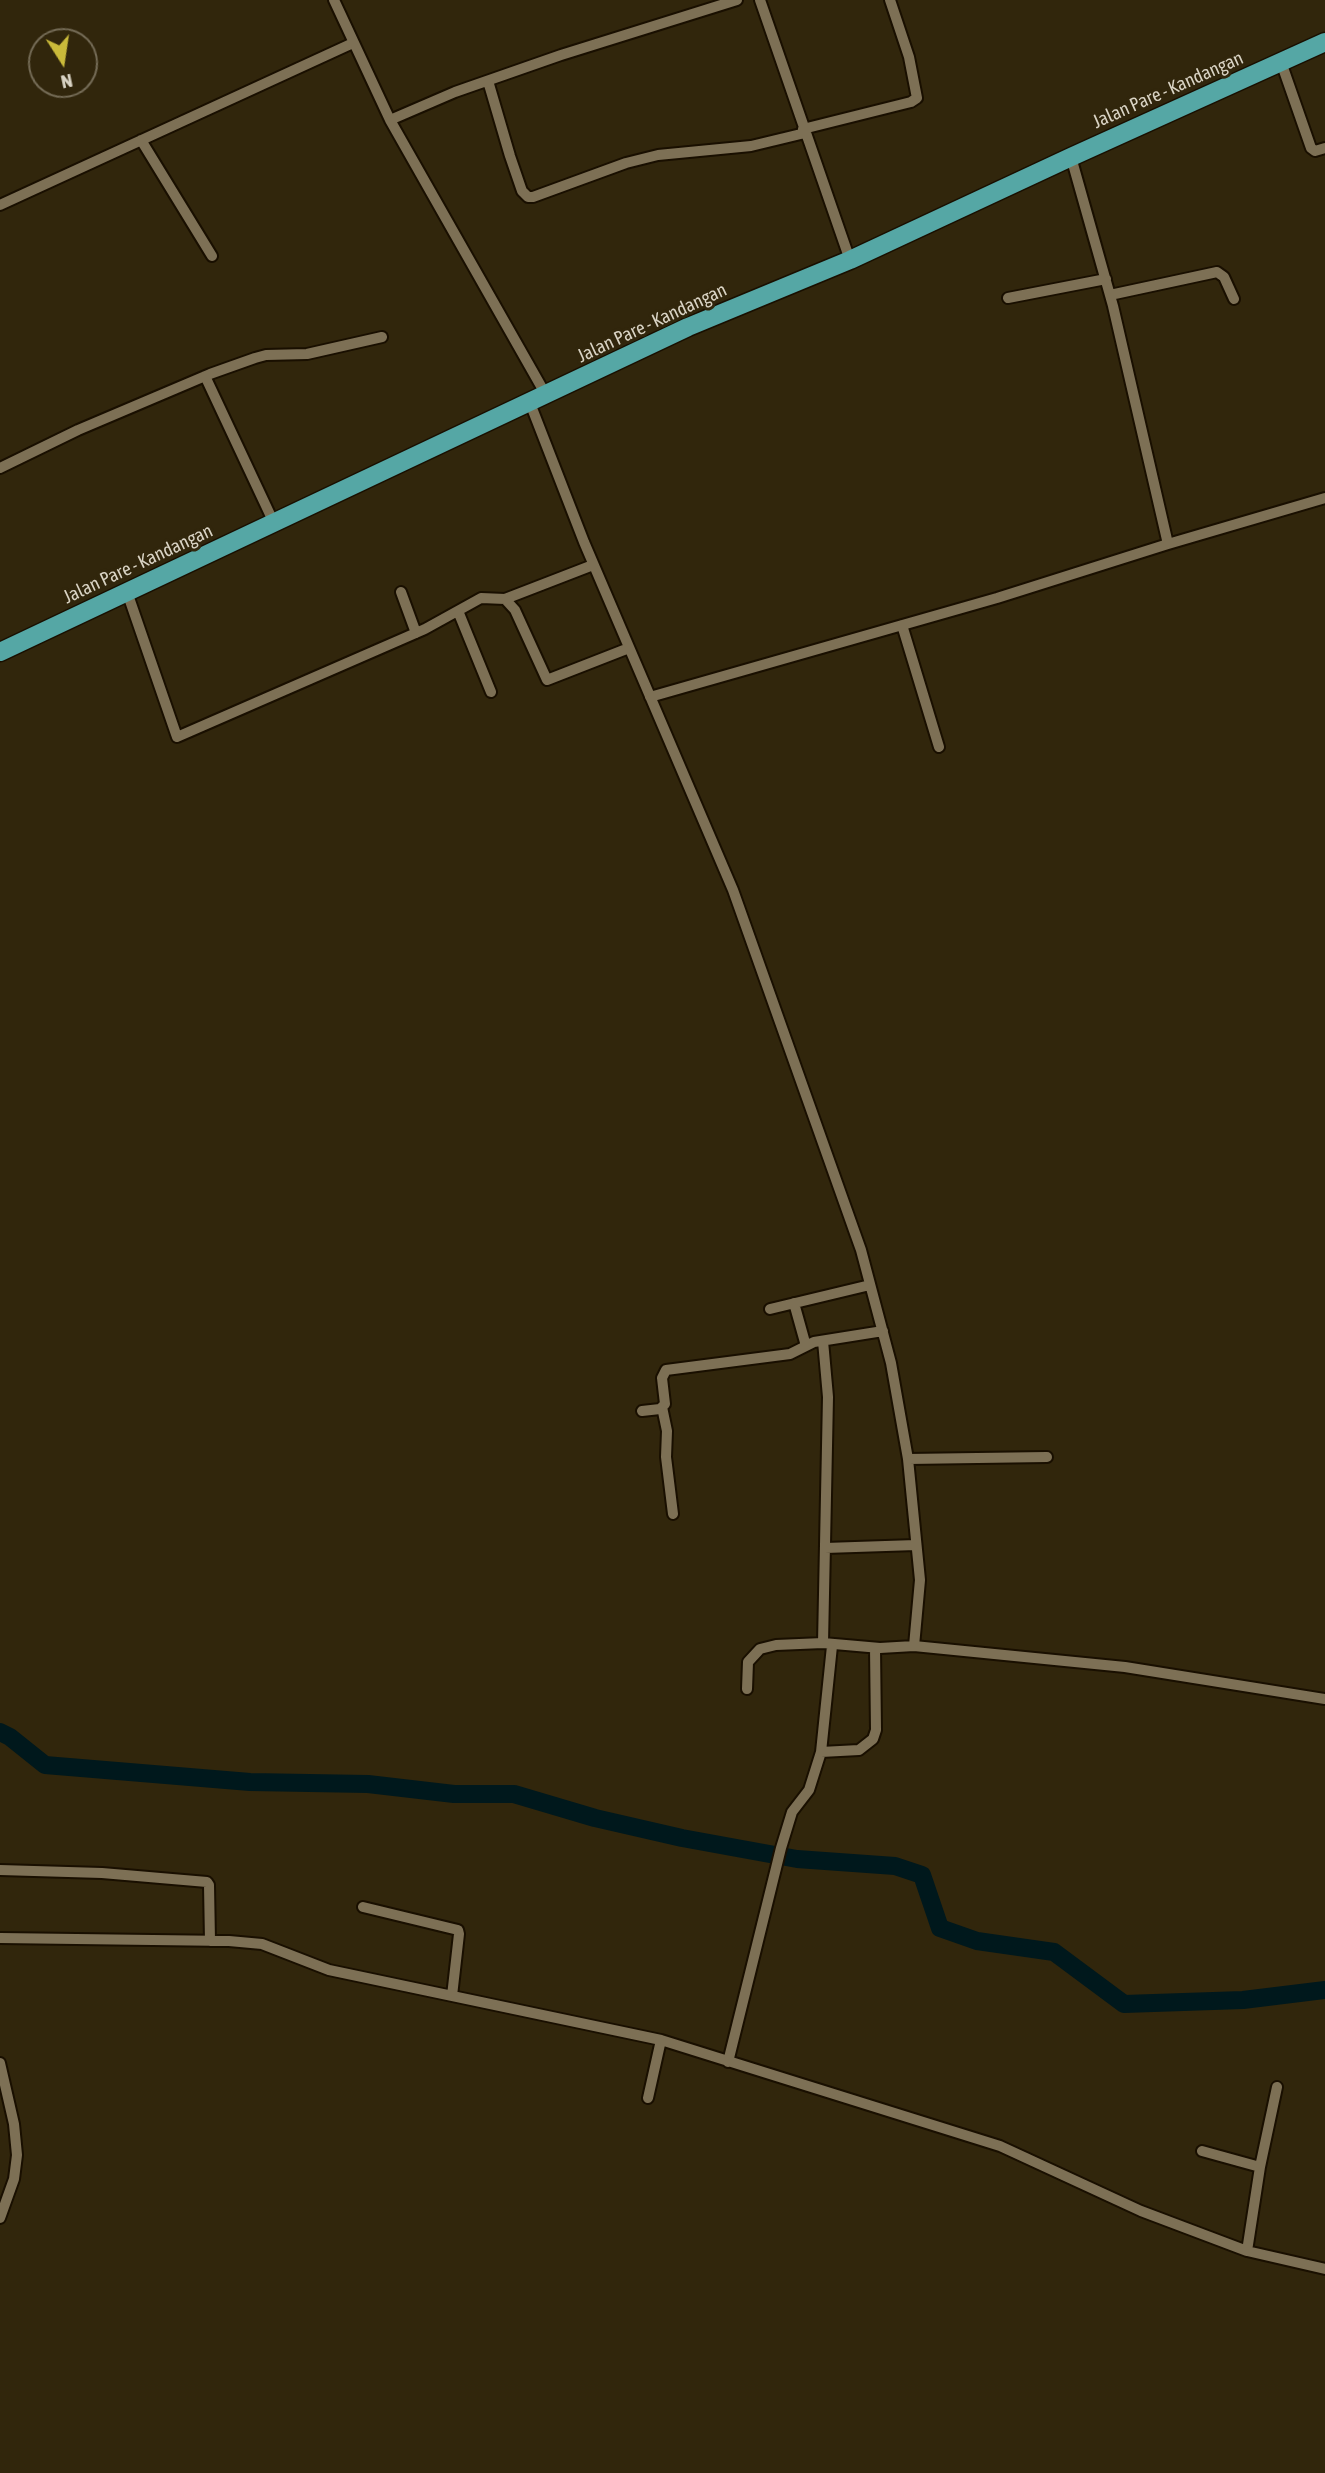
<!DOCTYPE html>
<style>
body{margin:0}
#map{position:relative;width:1325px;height:2473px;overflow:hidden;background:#31260c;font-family:"Asap Condensed",sans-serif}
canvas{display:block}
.north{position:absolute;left:28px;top:28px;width:70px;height:70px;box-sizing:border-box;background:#31260c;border:2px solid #746b56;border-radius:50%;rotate:168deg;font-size:19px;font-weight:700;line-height:28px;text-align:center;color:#d9d3c4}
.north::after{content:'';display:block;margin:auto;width:24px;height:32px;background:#caba3a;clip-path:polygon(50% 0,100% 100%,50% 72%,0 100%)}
</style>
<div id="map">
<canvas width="1325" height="2473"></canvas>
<div class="north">N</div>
</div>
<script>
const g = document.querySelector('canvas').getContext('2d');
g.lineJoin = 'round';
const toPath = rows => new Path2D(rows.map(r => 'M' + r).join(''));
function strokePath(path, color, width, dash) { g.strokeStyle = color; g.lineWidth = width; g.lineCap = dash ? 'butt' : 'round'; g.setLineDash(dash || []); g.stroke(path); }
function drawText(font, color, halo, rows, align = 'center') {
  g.font = font + ' "Asap Condensed",sans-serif'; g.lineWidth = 6; g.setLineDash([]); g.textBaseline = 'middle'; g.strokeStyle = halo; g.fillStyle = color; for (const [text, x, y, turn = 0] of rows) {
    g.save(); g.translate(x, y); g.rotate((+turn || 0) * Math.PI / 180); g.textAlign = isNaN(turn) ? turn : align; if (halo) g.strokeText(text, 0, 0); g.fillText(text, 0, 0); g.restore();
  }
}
strokePath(toPath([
 [0,1732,10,1737,45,1765,250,1782,368,1784,454,1794,514,1794,595,1818,682,1838,797,1859,895,1866,922,1875,940,1928,977,1941,1054,1952,1124,2004,1243,2000,1325,1990]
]), '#00181c', 18);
const street = toPath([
 [334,0,390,120,546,395],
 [760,0,850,260],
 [1281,62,1311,148,1315,151,1325,148],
 [488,81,510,156,522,191,528,197,533,197,626,163,658,155,751,146,805,133],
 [390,120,455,92,561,55,737,0],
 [803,129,911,102,917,98,909,57,890,0],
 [141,140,212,256],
 [1071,157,1113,306,1168,544],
 [0,205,353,43],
 [1110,295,1217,272,1224,277,1234,299],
 [1008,298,1106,279],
 [205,376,274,523],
 [530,403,584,542,733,890,861,1250,891,1363,908,1459,920,1580,914,1646,1125,1667,1325,1699],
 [0,468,78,430,210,374,255,358,266,355,307,354,382,337],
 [127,592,177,737,425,629,481,598,505,599,515,610,547,680,629,648],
 [401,592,416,633],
 [505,599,593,565],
 [458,611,491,692],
 [902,625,939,747],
 [650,697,997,598,1168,544,1325,498],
 [794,1303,806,1346],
 [770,1309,870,1285],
 [823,1341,828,1397,823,1643,880,1648,914,1646],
 [662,1407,667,1431,666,1457,673,1514],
 [642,1411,660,1409,665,1404,662,1378,666,1370,790,1354,814,1342,883,1331],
 [908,1459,1047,1457],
 [825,1548,916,1545],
 [747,1689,748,1662,760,1649,776,1645,823,1643],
 [821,1752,859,1750,873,1739,876,1730,875,1648],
 [0,1870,102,1873,207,1882,209,1885,210,1941],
 [363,1907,458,1930,459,1934,452,1996],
 [0,1938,229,1941,262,1944,329,1970,661,2040,1000,2146,1141,2211,1247,2251,1325,2269],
 [728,2062,781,1848,792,1812,809,1790,821,1752,832,1646],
 [0,2063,14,2124,17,2155,14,2179,0,2218],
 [648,2098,661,2040],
 [1202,2151,1260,2167],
 [1247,2251,1260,2167,1277,2087]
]);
const primary = toPath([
 [0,652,688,327,850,260,1071,157,1325,42]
]);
strokePath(street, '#190f00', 14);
strokePath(primary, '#190f00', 21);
strokePath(street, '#7d7055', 10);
strokePath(primary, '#55a7a5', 18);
drawText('19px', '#d9d3c4', '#31260c', [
 ["Jalan Pare - Kandangan",1168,90,-24],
 ["Jalan Pare - Kandangan",652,323,-25],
 ["Jalan Pare - Kandangan",138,564,-25]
]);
</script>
